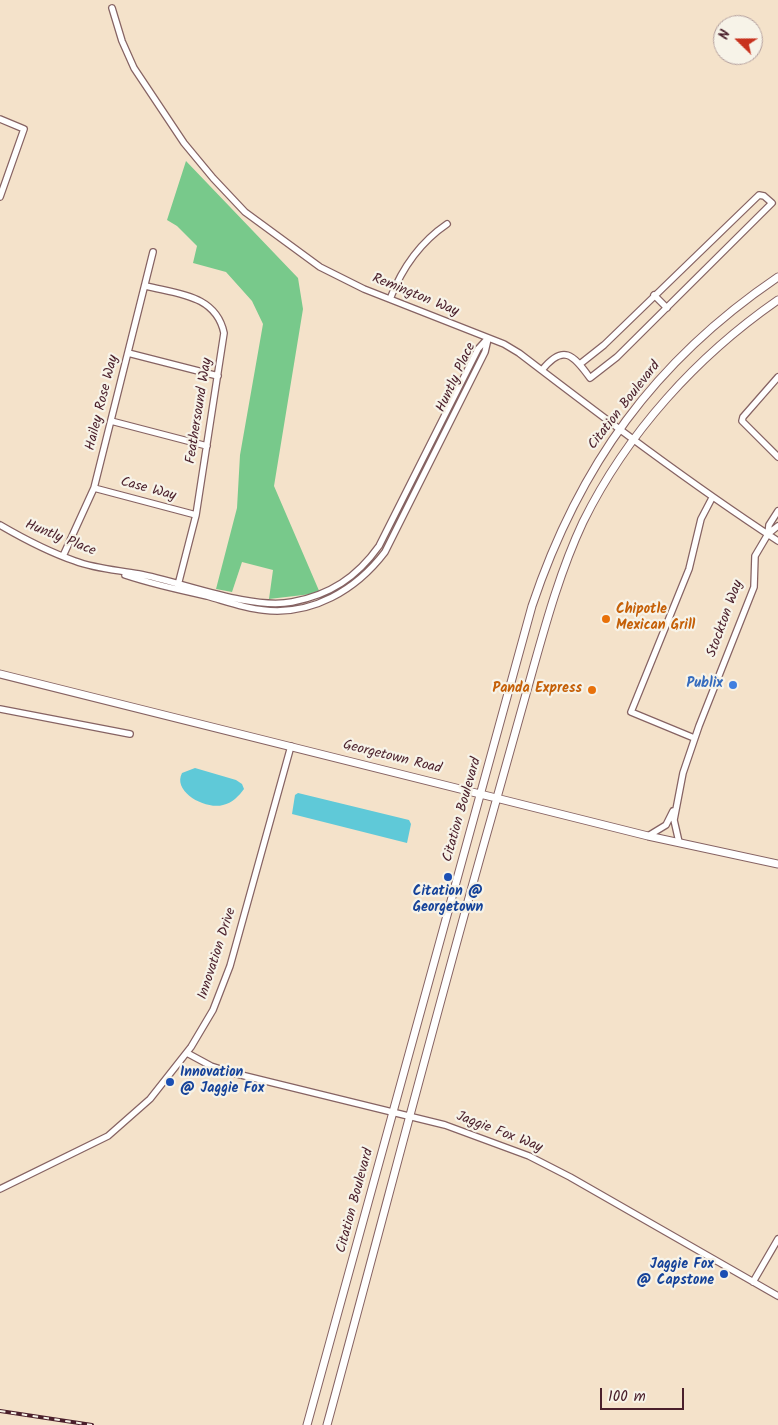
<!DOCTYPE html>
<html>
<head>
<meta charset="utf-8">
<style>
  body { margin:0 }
  #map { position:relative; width:778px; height:1425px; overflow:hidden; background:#f4e2ca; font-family:Kalam,sans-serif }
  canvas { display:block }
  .north { position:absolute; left:713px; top:15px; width:50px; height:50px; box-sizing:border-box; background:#f7f3e8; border:1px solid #b29e9c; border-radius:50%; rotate:292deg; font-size:14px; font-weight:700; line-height:20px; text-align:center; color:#4a1f2b }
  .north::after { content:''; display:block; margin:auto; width:18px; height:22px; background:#c8321e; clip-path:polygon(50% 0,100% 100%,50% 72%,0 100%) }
  .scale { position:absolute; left:600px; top:1388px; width:84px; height:22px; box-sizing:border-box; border:2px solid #4a1f2b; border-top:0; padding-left:6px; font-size:15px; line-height:18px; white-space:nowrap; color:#4a1f2b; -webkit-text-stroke:4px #f7f3e8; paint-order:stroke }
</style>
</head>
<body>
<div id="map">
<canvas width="778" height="1425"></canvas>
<div class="north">N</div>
<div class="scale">100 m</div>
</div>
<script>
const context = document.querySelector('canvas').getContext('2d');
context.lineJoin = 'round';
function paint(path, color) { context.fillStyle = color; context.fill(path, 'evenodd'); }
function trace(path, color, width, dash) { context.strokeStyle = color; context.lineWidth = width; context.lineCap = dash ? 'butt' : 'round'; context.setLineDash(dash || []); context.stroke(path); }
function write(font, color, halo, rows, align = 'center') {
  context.font = font + ' Kalam,sans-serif'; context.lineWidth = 4.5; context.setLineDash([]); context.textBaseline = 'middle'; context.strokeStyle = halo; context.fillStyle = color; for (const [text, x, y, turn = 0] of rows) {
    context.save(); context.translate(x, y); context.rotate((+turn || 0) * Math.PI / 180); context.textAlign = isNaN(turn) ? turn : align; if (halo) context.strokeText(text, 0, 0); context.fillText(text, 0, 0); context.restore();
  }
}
paint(new Path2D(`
  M186,161L298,278L303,309L274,486L320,593L269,599L273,570L242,562L232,592L216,589L237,508L240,455L263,324L252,301L226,272L193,263L197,246L177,226L167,220Z`), '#78c98b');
paint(new Path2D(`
  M195,768L236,780L242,784L244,789C239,796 232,803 223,805C206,810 172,792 182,773Z
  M298,793L409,820L411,824L407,843L292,814L295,795Z`), '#5fc9d8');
const minor = new Path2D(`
  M112,8L122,41L134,68L184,143L213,178L245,212L320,267L364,289L504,344L519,353C604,418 688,482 778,541
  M0,119L24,129L0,197
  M146,286C178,294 216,295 224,333L196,515L178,585
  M654,295L667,308
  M390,299C402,268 419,243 447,224
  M128,353L218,376
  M542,370C563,344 573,354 590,378L617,357L772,203L764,196L759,195L604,345L580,364
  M778,377L743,417L742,421L778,457
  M111,421L207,446
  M94,488L196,515
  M0,525C24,539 49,552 75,561C96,569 118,570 139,574C182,582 250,610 292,602C330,595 357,577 379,546L478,349L488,338
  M768,534L778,526
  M63,556L94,488L153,252
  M125,575C152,584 179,590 207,596C225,601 244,608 263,610C312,616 356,590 385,552L485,352L488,339
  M0,709L130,734
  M694,738L631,712L689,569L701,519L712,498
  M648,836L666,825L673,811
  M679,842L674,820L683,773L699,726L754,587L755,556L768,534L769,525L778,511
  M187,1053L211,1066L233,1073L445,1125L529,1156L570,1177L778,1296
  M0,1189L108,1136L150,1099L191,1047L213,1010L230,966L291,746
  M753,1282L778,1239`);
const major = new Path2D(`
  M0,674L648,836L778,864
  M307,1425L532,606C579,466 654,361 778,277
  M327,1425C382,1223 434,1020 491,819C505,769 519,719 533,669C547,619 561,569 583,522C627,433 697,356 778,300`);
trace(minor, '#866363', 8);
trace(major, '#866363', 9);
trace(minor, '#fff', 5.5);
trace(major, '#fff', 7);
const rail = new Path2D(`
  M0,1411L92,1425`);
trace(rail, '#4a1f2b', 4);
trace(rail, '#f7f3e8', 2, [5.5]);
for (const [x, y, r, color] of [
  [606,619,5,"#e8710a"],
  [733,685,5,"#3f7fe0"],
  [592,690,5,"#e8710a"],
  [448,877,5,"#1a4fb4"],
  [170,1082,5,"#1a4fb4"],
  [724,1274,5,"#1a4fb4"]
]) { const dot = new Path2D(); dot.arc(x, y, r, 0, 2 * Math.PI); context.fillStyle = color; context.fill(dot); trace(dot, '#f7f3e8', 2); }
write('14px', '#4a1f2b', '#f7f3e8', [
  ["Remington Way",415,296,22],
  ["Huntly Place",457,378,-65],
  ["Hailey Rose Way",103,403,-76],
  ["Citation Boulevard",625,406,-52],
  ["Feathersound Way",200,411,-81],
  ["Case Way",148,490,15],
  ["Huntly Place",60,539,22],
  ["Stockton Way",726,619,-70],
  ["Georgetown Road",392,758,14],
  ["Citation Boulevard",463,810,-74],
  ["Innovation Drive",218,954,-72],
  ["Jaggie Fox Way",499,1133,21],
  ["Citation Boulevard",356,1201,-75]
]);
write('bold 14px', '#c56008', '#f7f3e8', [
  ["Chipotle",616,611],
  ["Mexican Grill",616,627],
  ["Panda Express",582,690,"right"]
], 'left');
write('bold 14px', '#366cbe', '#f7f3e8', [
  ["Publix",723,685]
], 'right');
write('bold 14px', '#164399', '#f7f3e8', [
  ["Citation @",448,893],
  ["Georgetown",448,909],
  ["Innovation",180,1074,"left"],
  ["@ Jaggie Fox",180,1090,"left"],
  ["Jaggie Fox",714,1266,"right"],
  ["@ Capstone",714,1282,"right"]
]);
</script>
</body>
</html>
